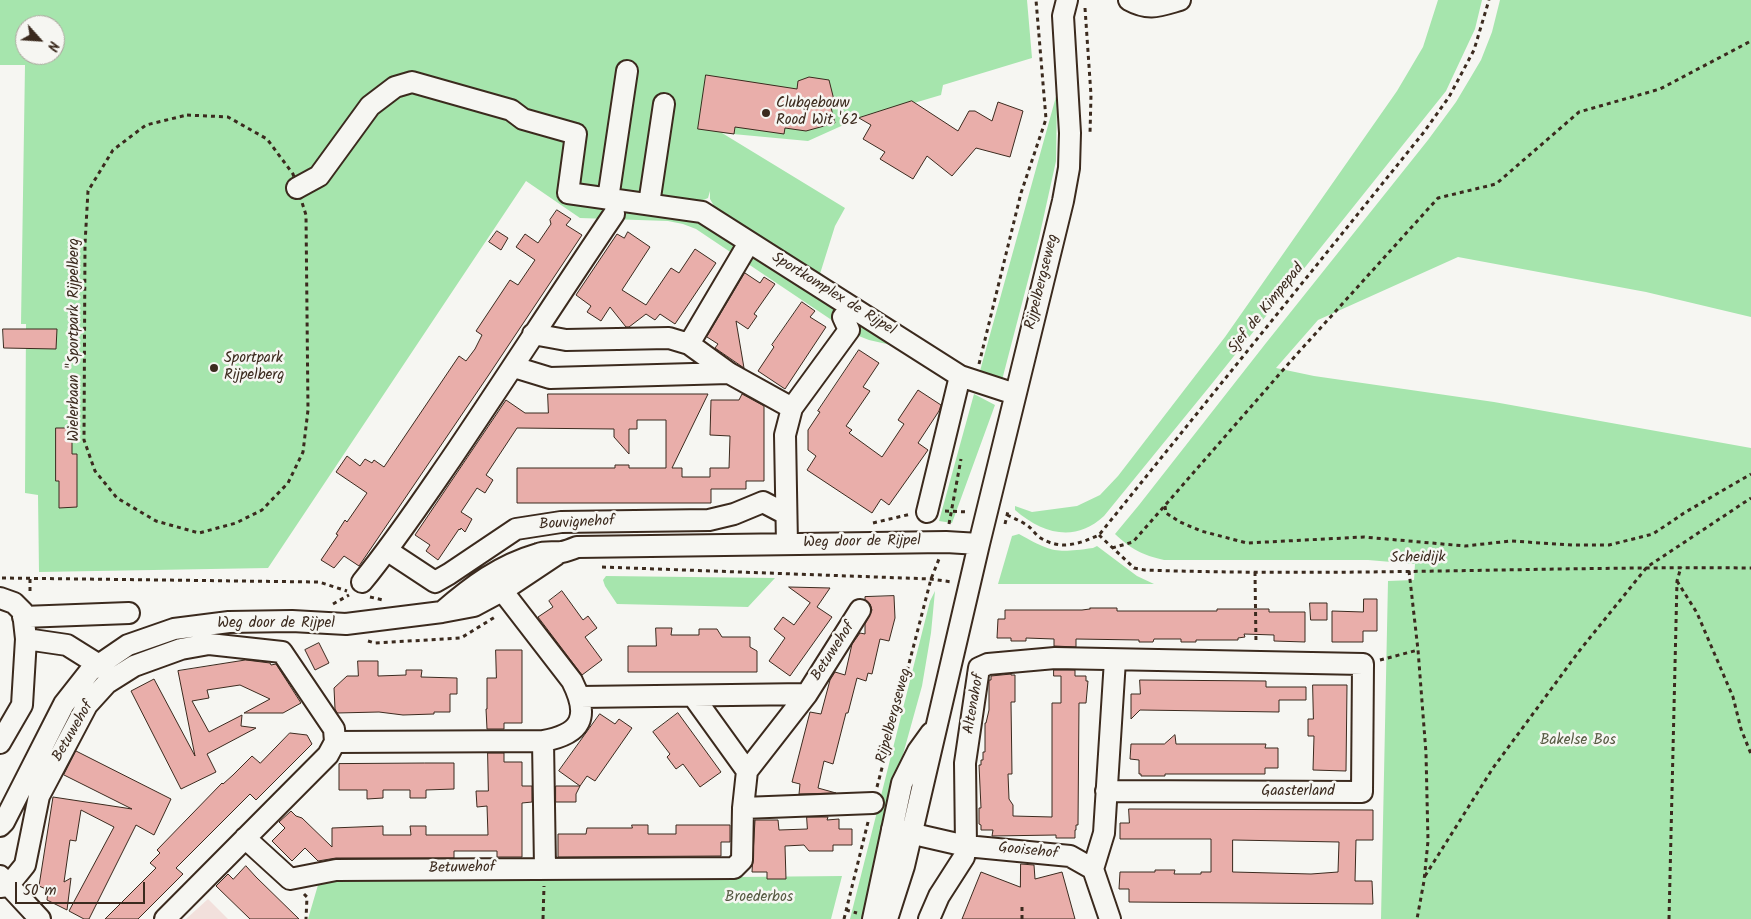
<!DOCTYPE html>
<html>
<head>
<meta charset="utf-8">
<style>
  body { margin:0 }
  #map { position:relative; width:1751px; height:919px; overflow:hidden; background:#f6f6f2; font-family:Kalam,sans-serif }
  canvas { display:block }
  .north { position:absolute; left:15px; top:15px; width:50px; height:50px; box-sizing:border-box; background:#f6f6f2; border:1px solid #aba49d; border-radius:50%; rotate:116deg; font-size:14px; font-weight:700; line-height:20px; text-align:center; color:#3b2a1e }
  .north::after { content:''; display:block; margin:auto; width:18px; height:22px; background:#3b2a1e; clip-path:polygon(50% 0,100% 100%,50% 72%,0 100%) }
  .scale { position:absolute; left:15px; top:882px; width:130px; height:22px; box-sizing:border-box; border:2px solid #3b2a1e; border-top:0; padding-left:6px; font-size:15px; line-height:18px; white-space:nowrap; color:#3b2a1e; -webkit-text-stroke:4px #f6f6f2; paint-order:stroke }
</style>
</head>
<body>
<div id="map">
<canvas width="1751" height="919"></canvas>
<div class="north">N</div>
<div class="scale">50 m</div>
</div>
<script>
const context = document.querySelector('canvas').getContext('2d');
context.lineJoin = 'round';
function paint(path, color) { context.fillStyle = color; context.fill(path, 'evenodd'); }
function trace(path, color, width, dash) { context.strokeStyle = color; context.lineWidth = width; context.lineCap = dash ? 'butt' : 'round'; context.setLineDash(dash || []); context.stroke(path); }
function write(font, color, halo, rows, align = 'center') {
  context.font = font + ' Kalam,sans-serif'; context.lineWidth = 5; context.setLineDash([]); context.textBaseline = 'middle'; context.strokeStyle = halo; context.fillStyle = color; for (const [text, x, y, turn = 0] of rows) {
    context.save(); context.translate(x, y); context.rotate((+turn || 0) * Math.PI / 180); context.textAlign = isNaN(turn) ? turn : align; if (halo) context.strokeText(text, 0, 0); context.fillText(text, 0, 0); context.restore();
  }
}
paint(new Path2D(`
  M208,899L228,919H186Z`), '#f2e0dc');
paint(new Path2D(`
  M0,0H1027L1032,58L943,85L941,95L914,103L912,102L859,118L808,141L722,133L845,208L835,226L819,277L714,206L710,199V191L708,198L699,202L739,243L891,345L869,340L851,333L696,229L683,224L668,221L580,218L526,181L268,568L39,572L38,495L25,493L26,324H21L25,65H0ZM25,25H55V55H25Z
  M1438,0H1482L1475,29L1446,91L1210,386L1104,516C1075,543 1043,534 1015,510V506L1032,512L1077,506L1100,495L1118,476L1225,337L1397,91L1423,47Z
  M1500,0H1751V317L1646,292L1458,257L1318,320L1276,368L1314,376L1494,402L1751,448V919H1381L1388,581L1414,580L1415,564L1368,560H1164C1142,555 1131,549 1115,534L1139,505L1266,343L1428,140L1456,102L1481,60L1492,32Z
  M1057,93L1056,161L1039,238L1001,384L978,378Z
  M974,394L995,405L952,523L939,521Z
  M1019,534C1053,553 1056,553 1093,548L1097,546L1137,576L1154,584H998L1012,536Z
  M606,576L775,578L748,607L617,604L605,586L603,580Z
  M935,591L931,633L922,686L874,859L863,919H850L930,601Z
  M842,876L831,919H308L318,885L324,881Z`), '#a6e5ad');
const building = new Path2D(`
  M706,75L797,89L798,81L809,77L829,80L835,104L829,100L835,123L806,131L785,128L784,134L735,127L734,134L698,129Z
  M912,101L958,131L969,111H975L992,121L998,102L1023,111L1010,157L976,148L952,176L927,156L913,179L880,159L885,152L863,139L871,125L859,118Z
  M557,210L571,219L566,225L582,235L488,376L359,566L344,556L334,568L321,560L338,535L336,534L345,520L347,522L367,493L336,472L347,456L360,466L365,459L372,463L374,460L384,467L459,356L466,361L475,349L482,335L476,331L510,280L518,285L535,260L516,247L525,234L538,243L551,224L550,220Z
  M497,231L508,238L501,250L489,242Z
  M628,232L650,247L622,290L646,305L671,268L679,273L695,249L716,263L675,324L660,314L655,320L646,314L629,327H626L610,307L601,321L587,312L591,306L576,295L617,234L624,238Z
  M745,273L760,283L764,277L775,284L754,314L757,316L748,329L736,321L744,368L715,348L718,344L707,337Z
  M802,302L815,311L810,317L826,327L785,389L758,371L774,347L772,345Z
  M3,329H57L56,349L4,348Z
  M859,350L879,363L863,387L870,391L846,426L852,430L849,433L882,457L904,424L898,420L918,390L941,405L939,411L918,443L928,450L889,505L881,499L872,513L807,470L816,456L808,450V430L820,412L818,411Z
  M548,394H708L672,468H682V477H710V468H729L730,436L710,435L711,400H739L742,394L764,406V481H746V489H711V503H517V468H615V465H629V468H666V420H637V429H629V454L614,437V429L517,428L486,475L493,480L485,493L477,488L461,512L472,519L465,532L461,528L460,530L459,529L438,560L426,551L430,545L415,535L506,400L525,413H548Z
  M56,428H72V454H77V507L59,508V481H56Z
  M789,587L830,588L817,607L832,617L790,676L769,661L785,638L774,629L783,617L794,625L810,603Z
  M562,591L583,620L588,616L597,628L585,637L602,660L582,675L538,617L553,607L549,601Z
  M894,596L895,618L889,641L880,639L872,674L868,673L866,681L857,678L848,713H846L833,764L824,761L818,788L836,793L799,794L800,784L792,782L810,712L821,714L830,680L835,672L845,675L852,644L860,633L865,634V624L872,610L870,604L865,600V597Z
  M1364,599H1377V631H1363V642H1332V611L1363,612Z
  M1310,603H1327V620H1311Z
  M1090,608H1117V611H1217V609H1269V612H1305V642L1274,641V635L1244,634L1245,637L1238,638V640H1196V642H1181V639H1154L1153,642H1139V640L1076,639V647L1054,646V639L1026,638V641H1011V638H997L998,619H1005V610H1082L1090,609Z
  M656,628H672L671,635H699V629H717L722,637H750V647L757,651V672H628V646H656Z
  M319,643L329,663L315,670L305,650Z
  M496,650H522V723H504V729H487L486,709H487V678H496Z
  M246,660L270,663L271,665L276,664L301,703L283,713H244L270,699L240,685L207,690L209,698L192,701L209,732L242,715L241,726L256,728L207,754L216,772L181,789L131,691L154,679L195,756L178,671Z
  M358,661H378V676L406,675V670H422L421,677L457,678V694H450V712H434V714L403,715L379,712L337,713L335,709L334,688L347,676H358Z
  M1054,670H1075V676H1086V681H1088L1086,703H1079L1078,825H1076V830H1075V838H1056V835L992,836L993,830H981V825L979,824V808H981L979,765H981V760H983V752H985V723H986L989,710V680H991V676L1011,674V675H1015V702H1011L1012,774H1008L1009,799L1013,805V816L1052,817V703H1061V676H1054Z
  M1140,680L1266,681V687H1306V700H1279V712L1140,710L1131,719V694H1140Z
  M1313,685H1347L1346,771L1313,770L1314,736H1308V719H1313Z
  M678,713L721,772L700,787L683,764L676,769L667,757L670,754L653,732Z
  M600,714L615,724L619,719L632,728L595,781L587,776L580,786L559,771Z
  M290,733L307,735L312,744L256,800L250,794L176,868L183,874L138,919H105L156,868L150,863L160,853L157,850L222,783L223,784L233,775L252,756L260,763Z
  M1175,735L1176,744H1266L1265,748H1278V768H1265V774H1165V776H1141V774H1139V760L1130,759L1131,744H1164Z
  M76,751L171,799L154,835L136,825L89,919H84L69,911L114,827L81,810L76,841L70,840L64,882L71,878L67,910L47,900L48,890L39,886L53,797L132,809L64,775Z
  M488,753H504V762H522V786H532V802L522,803V857H497V851H454V858H336L318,861L305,848L292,861L272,841L285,828L279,822L291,811L296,816L302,818L332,847V828L383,826V835H411L410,826H426V835H488L487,806L477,807L476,791H488Z
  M425,763H454V789L426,790V798H410V790H383V798L367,799V790H339V764Z
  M556,786H580L576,794V802H556Z
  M1129,809L1373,810V840H1356L1355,881H1372L1373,904L1129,902V889H1119L1120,872H1155V870H1175L1174,874H1201V872H1211V839H1120V823H1129ZM1233,840L1339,842L1338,872L1311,874L1233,872Z
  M807,817H828L827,820L839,819V829H852V845H833V851H809L804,845L785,846L786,879H767V872H752L755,820H778L779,830L807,829Z
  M632,825H648V834H676V825H730V842H721V856L558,857V834H586L587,828H632Z
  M1021,864L1034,865L1035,879L1062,872L1075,919H962L981,872L1020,887Z
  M246,866L256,877L299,919H250L216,886L228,874L233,879Z`);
paint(building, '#e9aeaa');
trace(building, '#3b2a1e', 1);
const minor = new Path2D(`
  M1129,0C1149,11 1159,6 1180,0
  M297,188L319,176L370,106L395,87L412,82L511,110L523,119L576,134L568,193L702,212L960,376L1015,394
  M608,199L627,71
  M649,204L664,104
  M533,334L566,340L669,338L689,344L729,373L792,408
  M689,344L744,251
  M514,367L550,378L729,373
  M927,512L960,376
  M787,544L785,435L792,408L849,330L843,317
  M979,544L1063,201L1069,168L1070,133L1063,16L1067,0
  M388,551L435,582L449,574L516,529L561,522L709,520L734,514L763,502L786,514
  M362,582C394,543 422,501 451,459C506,378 559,295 614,214
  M0,598L14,603L23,612L26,639L22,705L0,743
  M442,612C472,586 500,565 538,554C546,551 554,553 562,552C567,551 572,549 577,547L946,542L979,544L904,866L887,919
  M23,617L129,613
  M26,639L67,645L99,665
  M693,696L747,771
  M580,697L807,694
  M543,741L545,868
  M335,742L543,741C582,734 590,717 572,681L494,580
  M743,808L873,803
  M0,826L4,822L64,704L90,671L128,645L174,629L229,622L292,621L346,624L442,612L474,606L502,591L556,555
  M892,829L966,846L1070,856L1093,869L1110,919
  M245,838L290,879L336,870L734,868L742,860L743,808L747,771L807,694L860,610
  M1093,869L1104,833L1115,660
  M0,876L40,919
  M0,887L8,886L25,865L39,796L87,705L107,683L134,666L181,649L209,644L282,652L334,729L335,742L328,755L165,919
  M873,919L902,783L918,751L931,733
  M929,919L939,896L964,857L966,846L965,763L979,668L988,664L1055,658L1363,664L1362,792L1106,791`);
trace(minor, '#3b2a1e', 24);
trace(new Path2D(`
  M1085,8L1091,95L1090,134
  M187,115L228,117L267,139L293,174L306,215L308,410L303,452L288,483L262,510L236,523L199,533L156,521L117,498L95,471L84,440L85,244L88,191L113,150L146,125Z
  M979,364L1021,193L1046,119L1036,0
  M1165,506L1166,513L1180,522L1201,531L1247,543L1364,537L1465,546L1511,541L1572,545H1609L1653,534L1684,513L1751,474
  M945,511L968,512
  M1007,515C1013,518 1019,520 1025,524C1031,527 1034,533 1039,537C1060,551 1079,544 1099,535L1424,132L1449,97L1474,50L1489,0
  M873,523L911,514
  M949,524L961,459
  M1005,524L1008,511
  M1099,535L1134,568L1145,570C1347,577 1549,566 1751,568
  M1112,548L1133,542L1297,354L1438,198L1496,184L1579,112L1660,89L1751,41
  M602,567L931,579L952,582
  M1409,571L1418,650L1426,753L1428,841L1424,881L1417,919
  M1255,572L1256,644
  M2,578L319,582L347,591
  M30,579V593
  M1677,581L1697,613L1733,697L1741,729L1751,754
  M370,597L383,600
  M333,604L349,595
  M368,641L375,643L461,638L495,617
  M1380,660L1418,650
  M877,787L931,579L939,559
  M1425,876L1493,768L1580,650L1647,567L1751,498
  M304,894L307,897L306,919
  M1022,907V919
  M846,910L857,913
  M543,919L544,886
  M844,919L868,822
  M1669,919L1677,581L1681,567`), '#3b2a1e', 3, [4, 4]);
trace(minor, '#f6f6f2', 20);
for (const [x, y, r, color] of [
  [766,113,5,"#3b2a1e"],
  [214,368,5,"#3b2a1e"]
]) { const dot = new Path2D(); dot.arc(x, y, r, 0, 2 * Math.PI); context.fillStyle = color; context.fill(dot); trace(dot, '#f6f6f2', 2); }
write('15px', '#3b2a1e', '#f6f6f2', [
  ["Clubgebouw",776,104],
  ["Rood Wit '62",776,121],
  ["Sportpark",224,359],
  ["Rijpelberg",224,376]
], 'left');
write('15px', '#3b2a1e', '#f6f6f2', [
  ["Rijpelbergseweg",1043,282,-76],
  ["Sportkomplex de Rijpel",833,295,32],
  ["Sjef de Kimpepad",1267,309,-51],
  ["Wielerbaan \"Sportpark Rijpelberg",75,340,-90],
  ["Bouvignehof",577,524,-3],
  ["Weg door de Rijpel",862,543,-1],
  ["Scheidijk",1418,559,-1],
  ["Weg door de Rijpel",276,624],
  ["Betuwehof",834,652,-57],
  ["Altenahof",975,704,-80],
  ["Rijpelbergseweg",895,716,-75],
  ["Betuwehof",74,732,-60],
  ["Gaasterland",1298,792],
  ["Gooisehof",1028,852,6],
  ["Betuwehof",462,869,-1]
]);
write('15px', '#565942', '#f6f6f2', [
  ["Bakelse Bos",1578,741],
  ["Broederbos",759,898]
]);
</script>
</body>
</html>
